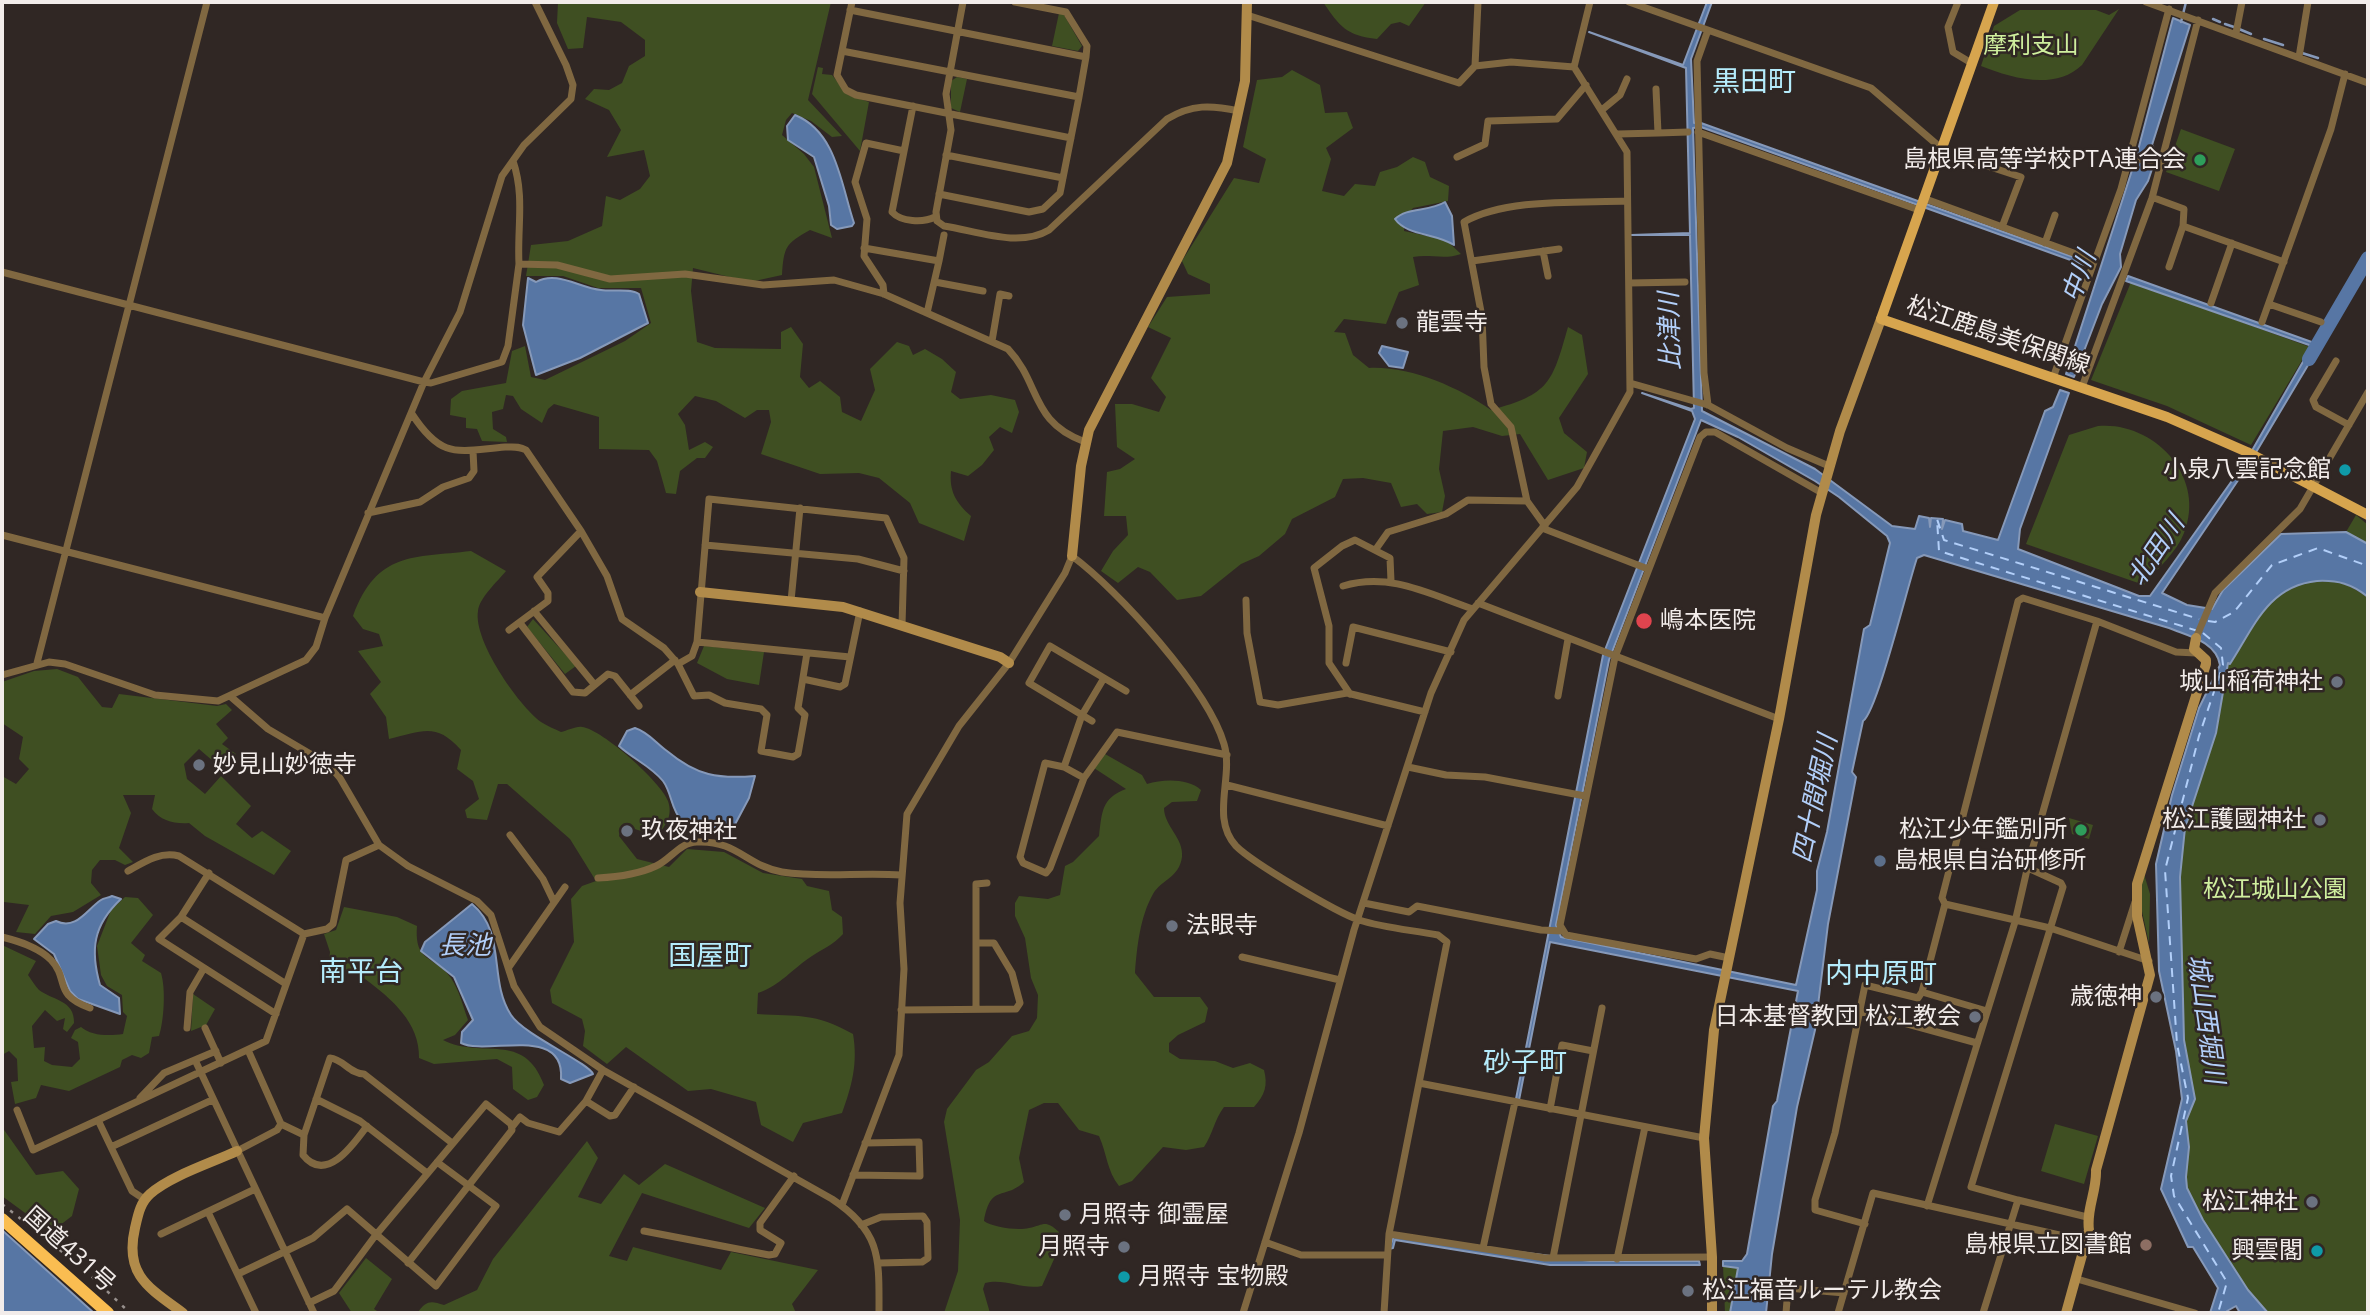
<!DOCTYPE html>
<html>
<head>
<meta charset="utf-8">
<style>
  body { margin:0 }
  #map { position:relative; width:2370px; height:1315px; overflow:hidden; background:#302724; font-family:"Open Sans",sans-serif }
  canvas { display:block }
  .frame { position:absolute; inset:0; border:4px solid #f2ecea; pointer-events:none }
</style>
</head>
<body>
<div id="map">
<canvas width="2370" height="1315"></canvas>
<div class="frame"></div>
</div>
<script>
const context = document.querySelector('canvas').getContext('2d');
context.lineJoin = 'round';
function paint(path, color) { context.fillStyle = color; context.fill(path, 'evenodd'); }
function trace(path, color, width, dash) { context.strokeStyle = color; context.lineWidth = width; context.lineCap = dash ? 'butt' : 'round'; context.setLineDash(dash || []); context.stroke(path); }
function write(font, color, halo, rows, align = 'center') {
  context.font = font + ' "Open Sans","Noto Sans JP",sans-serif'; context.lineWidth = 5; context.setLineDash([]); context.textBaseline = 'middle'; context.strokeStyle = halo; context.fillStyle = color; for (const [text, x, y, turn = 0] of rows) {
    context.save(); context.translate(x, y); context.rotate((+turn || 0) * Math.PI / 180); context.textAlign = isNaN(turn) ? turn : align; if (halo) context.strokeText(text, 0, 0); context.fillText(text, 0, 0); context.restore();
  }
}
paint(new Path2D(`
  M558,2H831L808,100L842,136L832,137L811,121L792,113L786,120L782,135L804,154L814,167L832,238L810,230C785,244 784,247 782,275L750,282L693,268L691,291L697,342L715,348L781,349V332L791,327L803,344L800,377L809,388L820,381L840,397L842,412L861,421L875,390L870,369L897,342L909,346L913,355L925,349L942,359L956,372L951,392L960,399L991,395L1015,400L1019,412L1012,433L1000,427L989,437L994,450L982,465L968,476L951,471C949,491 956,503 971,516L964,541L919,523L910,503L879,478L859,473L820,474L761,454L771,422L769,410H757L745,418L716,401L695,396L678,414L685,425L689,450L705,442L713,447L705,458H697L680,471L676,494L666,493L657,461L649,450L599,449V417L554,404L548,409L542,423L521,409L513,396L506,395L503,409L492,412L493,429L506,437L507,442L482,441L477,429L466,428V418L450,415L451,399L462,391L506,383L512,351L525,346L531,377L545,380L625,341L651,323L641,288H598L563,276H526L531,245L568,241L602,226L606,196L620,200L640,189L650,176L644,150L607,157L621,130L609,110L585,99L594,89L609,90L622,83L629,66L645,56V40L621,22L587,17L583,48L568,49L557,23Z
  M1323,2H1426L1409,26L1400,22L1391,24L1377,39C1347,36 1339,26 1323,2Z
  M2119,9L2082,65C2055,91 2011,78 1981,66L1994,26L2020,10H2096L2109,15Z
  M1059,13L1064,15L1082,46L1078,51L1052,46Z
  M818,67L823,68L822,74L832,75L848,95L869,102L860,151L812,94Z
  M1292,70L1320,85L1325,113L1347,112L1353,128L1326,148L1331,159L1322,191L1344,196L1355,184L1375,186L1380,172L1397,167L1413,157L1425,162L1430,177L1449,186L1448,201L1413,208L1404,220V231L1446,240L1461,254C1445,260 1430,254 1413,257L1419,285L1399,292L1386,324L1344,319L1334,332L1345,333L1353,355L1369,368C1410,366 1458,387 1491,410C1550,394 1552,383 1568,327L1582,335L1588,374L1559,418L1564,433L1587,452L1584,468L1548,480L1520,434L1502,436L1473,427L1443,431L1439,469L1445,496L1442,512L1427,514L1417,504L1401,507L1391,483L1363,478L1343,479L1335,497L1292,519L1285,534L1259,556L1241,564L1201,596L1177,600L1150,572L1138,567L1118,583L1101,571L1113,551L1128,535L1126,516H1104L1107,472L1120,469L1135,459L1117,447L1115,404H1132L1159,412L1166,397L1151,378L1171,338L1148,327L1167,297L1210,294V284L1188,274L1182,261L1234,178L1259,183L1266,159L1243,147L1257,80L1282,77Z
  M957,77L967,79L960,112L951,108V81Z
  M2181,129L2235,149L2219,191L2166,172Z
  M2131,282L2310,347L2251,445L2167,406L2091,380Z
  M2098,426C2154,421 2207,477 2184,533C2177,552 2157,569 2144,585L2026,544L2069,435Z
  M2356,515L2368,525V544L2346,532Z
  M471,551L506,571C498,581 479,598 478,611C473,640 518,705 541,722C547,726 555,729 561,732C567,731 576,726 582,727C602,729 662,783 668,801C673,816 666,825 657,836L622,825L619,836L637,859L669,867L687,849L724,852L763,873L802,879L807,886L829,891L832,910L842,917L843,934C833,945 824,948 812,956C792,969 781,985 758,993L757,1014C799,1017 814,1012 853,1034C858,1063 852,1086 842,1113L803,1123L793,1142L761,1125L756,1102L711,1089L688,1091L626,1047L607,1064L583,1046L585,1031L582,1019L552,1003L550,990L574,942L571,899L582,886L596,881L570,839L507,784H498L487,820L467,818L465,810L479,799L473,781L457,769L461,750C436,722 423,731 389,739L386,717L370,694L381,682L358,651L383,646L379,634L363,629L353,616C377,551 413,558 471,551Z
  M2315,581L2342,582L2368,597V1313H2268L2248,1290L2199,1214L2187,1188L2186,1177L2189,1147L2186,1121L2195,1099L2184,1040L2180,877L2185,828L2219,718L2228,663L2231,664C2255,625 2264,590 2315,581Z
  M533,619L576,666L565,674L527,627Z
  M704,646L764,652L759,685L727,679L697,663Z
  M57,669L78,677L102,707L112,708L119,694L217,706L226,704L232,710L216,724L228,738L222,744L236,754L221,768L199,749L184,764L187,779L205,794L221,776L251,806L236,824L252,838L262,831L291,851L274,875L205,836L189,823C174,824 161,821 152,809L155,795H123L131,813L119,848L133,862L125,865L115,860H100L92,870L91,883L101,895L73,912L51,916L35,934L16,932L29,905L4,902L2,895V776L16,784L29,769L19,759L23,737L2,723V682L34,671Z
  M1105,754L1142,775L1147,784C1163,779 1188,778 1201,790L1197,801L1172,802L1164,808C1164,826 1184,838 1182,857C1179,878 1162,879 1153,894C1140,917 1137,947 1135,973L1154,997H1200L1208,1008L1205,1022L1178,1035L1169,1043V1052L1180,1059L1215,1061L1233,1068L1250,1063L1264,1070C1268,1085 1265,1095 1254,1107H1224C1214,1120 1213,1134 1204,1147L1186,1150L1163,1147L1132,1181L1119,1186C1107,1171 1107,1154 1099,1136L1079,1130L1058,1103H1044L1029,1110L1019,1158L1024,1182C1003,1201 991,1183 984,1221C992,1227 1018,1231 1029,1228C1044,1225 1045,1219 1059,1232L1055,1257L1042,1286C1022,1290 1005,1278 985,1283L983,1289L990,1313H944L958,1271L960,1220L944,1122L947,1109L976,1070L989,1062L1012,1036L1029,1031L1037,1018L1038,995L1031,978L1025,938L1015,916V903L1019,896L1048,899L1060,895L1065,866L1073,862L1099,836C1102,813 1101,798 1126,789L1094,768Z
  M2069,818L2093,825L2089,839L2072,834Z
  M2144,874L2150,894L2149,943L2139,898Z
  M125,897L138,898L153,915L131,943L145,955L142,961L161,973C166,989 164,1021 159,1036L152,1037L149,1053L141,1058L132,1055L122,1060L120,1067L69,1091L41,1085L36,1098L15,1104L11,1082L18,1081L17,1059L9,1051L2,1055V945L36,961L28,975C31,979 35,986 39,990C52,1000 75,1000 74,1023L67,1032L63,1029L65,1018L57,1021L45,1010L32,1026L34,1048L45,1047L44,1061L52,1065L72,1067L80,1059L78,1042L71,1038L75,1030L81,1027C91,1036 109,1036 123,1034L127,1016L123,1012L122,995L107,986L101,975L97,946L111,910Z
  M344,907L397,917L417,926C414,964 435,955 451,978C459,990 463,1006 468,1020L455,1035L443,1040C482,1060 524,1030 544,1085L537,1097L528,1100L513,1089L512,1067L497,1059L434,1064L419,1058C420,1023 392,999 365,979C357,972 338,972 328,970L330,952L324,934L336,930Z
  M193,994L215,1009L206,1025L191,1031Z
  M2055,1124L2098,1136L2084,1184L2041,1171Z
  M2,1127L36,1175L63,1171L79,1189L72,1216L51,1232L2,1196Z
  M587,1141L598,1158L578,1197L601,1204L624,1174L639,1185L665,1164L765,1208L749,1228L642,1193L609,1256L627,1261L633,1247L721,1270L731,1252L818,1270L792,1304L796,1313H417C426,1301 430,1300 444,1305L477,1290L493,1259Z
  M366,1258L392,1279L374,1309L380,1313H352L339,1293Z
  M1723,1266L1738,1267L1730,1313H1725Z`), '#3f4f22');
const water = new Path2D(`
  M1707,2H1712L1691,59L1694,123H1701L2090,263V267L1701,127L1693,128L1702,411L1815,469L1892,526L1915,529L1919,516L1929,518L1930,527L1931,518L1943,519L1942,529L1945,520L1962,524L1963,531L1998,540L2045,411L2053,407L2060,390L2069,393L2020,529L2018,549L2139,596H2150L2246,461L2312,346L2126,281L2128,276L2320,345L2249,464L2162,593L2187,605L2212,609L2223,590L2281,534L2346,532L2368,544V597C2352,584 2338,580 2317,581C2268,586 2254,627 2230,664L2228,663L2216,733L2185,828L2180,877L2184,1040L2195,1099L2186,1121L2189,1147L2186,1177L2187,1188L2203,1220L2248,1290L2268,1313H2240L2236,1306L2227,1311L2228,1313H2210L2218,1288L2193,1247H2188L2161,1189L2182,1099L2176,1051L2159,971L2156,864L2172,795L2199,708L2220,665C2216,641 2188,636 2169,628L1924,555L1917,558C1908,584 1877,712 1863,721L1852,772L1856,777L1828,924L1815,1030L1797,1107L1772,1254L1766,1313H1730L1738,1268L1723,1266V1261H1742L1747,1254L1773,1106L1777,1101L1798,991L1550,942L1519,1100L1516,1099L1603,655L1695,419L1692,411L1642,393L1691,409L1694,408L1690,235H1631L1690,233L1686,68L1589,32L1683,65ZM1701,420L1738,437L1815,481L1839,497L1887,536L1890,543L1870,625L1864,629L1827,832L1817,871V890L1796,985L1561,937L1556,925L1609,660Z
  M2173,18L2190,25L2152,145L2156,152L2155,159L2137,154Z
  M795,115C837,132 841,185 854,223L852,226L837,229L831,225L829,206L814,157L788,140L787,126Z
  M2135,161L2153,166L2148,181L2136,200L2120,254L2121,267L2102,304L2074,377L2066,374Z
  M1445,202L1452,216L1454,245C1436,233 1407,236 1395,219C1407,207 1429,212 1445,202Z
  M528,278L536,282C557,270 579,288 601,290C613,292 630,288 639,294L648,323L580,358L536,375L523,325Z
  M1382,346L1408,352L1403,368L1389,366L1379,353Z
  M635,728C648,732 656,743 667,751C697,776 718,779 755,776L749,798L732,830L682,821C671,810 672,793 663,781C651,766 633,759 619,746L627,731Z
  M112,896L121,899C93,925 90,950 100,985L119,998L120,1014L78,999L70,991L54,954L34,939L48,924L56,921C76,931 87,909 101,900C104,898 108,898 112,896Z
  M472,904C507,933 488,980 511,1015C524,1035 589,1063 593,1074L570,1083L561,1079C565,1024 487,1056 461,1043L462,1032L473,1020L454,977L421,951L425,942Z
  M2,1230L94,1313H2Z
  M1394,1236L1590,1261H1699L1700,1265H1550L1395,1240L1393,1248L1389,1249Z`);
paint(water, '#5776a4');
trace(water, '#8699b9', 2);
trace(new Path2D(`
  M2213,19L2220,22
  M2181,22L2186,2
  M2225,24L2234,27
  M2239,29L2251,34
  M2264,39L2283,45
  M2302,53L2318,58`), '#8699b9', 2.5);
trace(new Path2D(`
  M2309,359L2368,258`), '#5776a4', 14);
trace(new Path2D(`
  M2208,621L2215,622L2234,612L2272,565L2318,548L2368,566
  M2198,631L1939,551L1937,519L1944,540L2199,619
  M2203,633L2221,648L2223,665L2199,736L2165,870L2177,1044L2188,1098L2171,1176L2174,1196L2227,1282L2218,1313`), '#b2cff9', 2, [9, 7]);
trace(new Path2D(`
  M852,2L837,75L846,90L856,95L1071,138
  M963,2L946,94L951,130L936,212L937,221L944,226C977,231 1019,248 1049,230L1167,119C1192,104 1211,105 1239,111
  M1629,2L1871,88L1941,148
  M1958,2L1948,27L1953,52L1973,64
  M2146,2L2368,83
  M850,10L1086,57L1087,46L1066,12L1015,2
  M1247,15L1459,83L1475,66L1511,62L1574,67
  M1708,30L1697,61L1704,373L1708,405
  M2236,33L2242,2
  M842,51L1079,97L1086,57
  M2299,57L2308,2
  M1475,66L1478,2
  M913,106L892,212C901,222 923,223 935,217
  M1603,109L1620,95L1627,79
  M1698,132L1919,210
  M1658,133L1688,132
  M1618,134L1658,133L1656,89
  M946,155L1063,178
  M2129,156L2160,165
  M1457,157L1485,144L1488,121L1557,119L1586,85
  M513,161C525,196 517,228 519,264L557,265L610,279L685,274L763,285L834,280L884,294L1008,349C1041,384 1030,422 1085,442
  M1972,161L2021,177L2002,227
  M939,194L1029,212L1043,209L1060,193L1079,97
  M1923,198L2090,259L2096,258L2121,189L2169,9
  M2157,199L2184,209L2183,226L2284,262
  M2045,243L2055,215
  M864,248L939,261L927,313
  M1543,251L1548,276
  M939,261L944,235
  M1472,261L1559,249
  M2169,267L2183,226
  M2,272L424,382L431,383L502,362L508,346L519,264
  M935,282L983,291
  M1629,283L1685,282
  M884,294L883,285L864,256L867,219L855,182L866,143L904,151
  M2211,303L2232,243
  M2269,304L2321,322
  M2262,322L2331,129L2345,74
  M992,341L1000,294L1009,296
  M2336,361L2313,400L2316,407L2349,425
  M2053,378L2095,259
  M1630,383L1708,405L1787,448L1829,466
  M2082,387L2152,198L2198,20
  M412,414C442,460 457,451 505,447C514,447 519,446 526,450L581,531L607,576L622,619L664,648L678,664L694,696L709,695L725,703L761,709L767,715L761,751L793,757L798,754L805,715L798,708L807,653
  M1527,501L1511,427L1491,404L1484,367L1482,317L1464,222C1506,198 1578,203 1627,201
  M368,513L420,502L443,487L469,478L474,471L473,451
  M1542,528L1648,569
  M2,535L325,618
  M705,545L858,559L904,571
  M1376,549L1388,532L1446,514L1468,500L1527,501L1545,526
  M1343,586C1390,572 1429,594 1473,609
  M1246,600L1247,633L1260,702L1278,705L1347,693L1425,712
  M791,601L800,508
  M1478,603L1779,719
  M534,611L594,684
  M520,623L573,692L585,693L608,674L615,676L639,706
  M509,630L548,601V593L537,577L581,531
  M2196,638L2215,593L2300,509L2368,392
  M697,642L850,657
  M37,663L207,2
  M1346,663L1353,627L1451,652
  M678,664L692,656L697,642L709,499L886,518L904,558L902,625
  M2,675L49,662L65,664L155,695L218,701L306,660L316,647L325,618L424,382L460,312L502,176L524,145L571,99L573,85L566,65L535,2
  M803,679L840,687L845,684L860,611
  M1350,694L1329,663V626L1314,568L1342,546L1355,540L1390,558L1391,581
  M630,695L675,660
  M230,696L268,729L329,765L340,778L379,845L408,866L477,901L491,915L514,986L540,1027L603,1070L832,1199C882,1232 879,1259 879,1313
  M1558,696L1568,639
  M1092,721L1029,683L1050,646L1126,691
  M1064,767L1082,715L1104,678
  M1408,767L1446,775L1485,777L1585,796
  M1084,778L1064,767L1045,763L1020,857L1023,863L1046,873L1050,868L1084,778L1117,732L1227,755
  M1227,785L1388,826
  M510,835L543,879L554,902
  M128,871C144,862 160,851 179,856L304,934L327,929L333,924L346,860L379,845
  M209,873L181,917L286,984
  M598,878C617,877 639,874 656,866C670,860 680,842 697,842C737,840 747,866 782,872C821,878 862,872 901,875
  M1364,903L1409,912L1417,906L1541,930L1562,931
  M1945,904L2050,928L2149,961
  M181,917L159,939L276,1014
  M2,937C18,941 39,947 51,960C70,980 52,994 90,1008
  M2119,952L2135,902
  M1242,957L1340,980
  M1729,958L1710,954L1696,959L1566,935L1560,925L1615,657L1700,437L1706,432H1715L1822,493
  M509,967L565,887
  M1922,992L1987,1011
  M976,1009V884L987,883
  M901,1010L1016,1009L1020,1003L1012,973L994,943H976
  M1860,1011L1977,1043
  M187,1028L190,992L204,968
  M205,1028L221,1063
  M248,1050L281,1124
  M195,1060L314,1313
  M603,1070L586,1101L610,1116L615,1115L634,1087
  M1419,1083L1704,1138
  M140,1098L164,1073L216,1051
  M316,1099L360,1121L427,1173
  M1550,1109L1562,1045L1593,1051
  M17,1110L33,1150L98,1120L132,1191L144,1199
  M98,1120L266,1041L304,934
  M281,1124L304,1135L303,1155C326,1184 353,1145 367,1126
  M512,1127L520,1117L528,1123L559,1132L586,1101
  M304,1135L330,1058C343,1059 350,1074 364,1074L452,1143
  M111,1147L212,1100
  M237,1151L277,1130L281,1124
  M853,1175L920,1176L919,1142L865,1143
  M2018,1200L2087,1217
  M842,1205L899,1055L904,969L900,903L907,814L959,726L1009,663L1065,573L1072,556C1118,590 1208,689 1224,744C1234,777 1210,818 1236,846C1253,863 1336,912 1359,920C1384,928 1412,930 1438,935L1447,942L1389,1234L1384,1313
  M1927,1206L2015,922L2029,861L2097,621
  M208,1212L256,1313
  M1865,1224L1815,1210V1200L1835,1133L1865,985L1918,998L1922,992L1945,904L1942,898L2018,601L2023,598L2097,621L2176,652L2196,653
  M861,1225L881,1217L923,1216L927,1222L928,1258L922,1262L879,1263
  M644,1231L769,1255L775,1254L781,1243L760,1230V1223L794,1176
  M161,1234L253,1190
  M1389,1234L1545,1258L1712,1257
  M1265,1242L1301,1255H1385
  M1483,1248L1515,1102
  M1553,1258L1602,1008
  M1617,1259L1645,1127
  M238,1274L313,1238L347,1209L436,1286L496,1206L437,1162
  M2077,1279L2195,1313
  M309,1303L334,1291L375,1236L486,1104L511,1124L512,1130L408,1263
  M1243,1313L1299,1133L1354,930L1431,693L1464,620L1577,487L1630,392L1627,152L1574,67L1590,2
  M1786,1313L1788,1288L1844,1293
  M1838,1313L1873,1193L2086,1241
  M1983,1313L2018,1200L1971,1187L2063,887L2061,883L2028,868`), '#806841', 7);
trace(new Path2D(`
  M1072,556L1081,466L1089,430L1227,163L1245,81L1247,2
  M700,592L843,607L1000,657L1009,663
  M183,1313C149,1288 124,1275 135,1228C138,1215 140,1203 150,1194C170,1176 211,1163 237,1151
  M1712,1313V1257L1704,1138L1714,1030L1779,719L1816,515L1840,431L1881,319
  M2066,1313L2089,1230C2086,1209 2097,1191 2096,1170L2150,975L2137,916V884L2206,664V660L2194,649L2196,638`), '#b18b4a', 10);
trace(new Path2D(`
  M1994,2L1881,319L2167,417L2247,452L2368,515`), '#d7a54e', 10);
trace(new Path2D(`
  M2,1219L108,1313`), '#fabd51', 12);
trace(new Path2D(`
  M2,1204L86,1271L130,1313`), '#97908d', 2.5, [3.5, 7]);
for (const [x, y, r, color] of [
  [2200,160,7,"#2e9e5b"],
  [1402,323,7,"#6b7280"],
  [2345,470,7,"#0f9aa8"],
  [1644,621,9,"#e0444e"],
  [2337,682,7,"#6b7280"],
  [199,765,7,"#6b7280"],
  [2320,820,7,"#6b7280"],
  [2081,830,7,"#2e9e5b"],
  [627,831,7,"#6b7280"],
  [1880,861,7,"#5c6f8a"],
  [1172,926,7,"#6b7280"],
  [2156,997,7,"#6b7280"],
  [1975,1017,7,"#6b7280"],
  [2312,1202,7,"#6b7280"],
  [1065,1215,7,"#6b7280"],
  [2146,1245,7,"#8d6e63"],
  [1124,1247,7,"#6b7280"],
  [2317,1251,7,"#0f9aa8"],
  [1124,1277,7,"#0f9aa8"],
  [1688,1291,7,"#6b7280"]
]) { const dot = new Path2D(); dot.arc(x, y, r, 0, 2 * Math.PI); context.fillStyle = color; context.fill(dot); trace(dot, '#302724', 2.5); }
write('24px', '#cfef9e', '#302724', [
  ["摩利支山",2031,46],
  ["松江城山公園",2275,890]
]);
write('24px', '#f2ecea', '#302724', [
  ["島根県高等学校PTA連合会",2186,160],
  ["龍雲寺",1416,323,"left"],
  ["小泉八雲記念館",2331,470],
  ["嶋本医院",1660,621,"left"],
  ["城山稲荷神社",2323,682],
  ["妙見山妙徳寺",213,765,"left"],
  ["松江護國神社",2306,820],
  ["松江少年鑑別所",2067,830],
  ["玖夜神社",641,831,"left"],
  ["島根県自治研修所",1894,861,"left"],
  ["法眼寺",1186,926,"left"],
  ["歳徳神",2142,997],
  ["日本基督教団 松江教会",1961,1017],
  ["松江神社",2298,1202],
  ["月照寺 御霊屋",1079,1215,"left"],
  ["島根県立図書館",2132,1245],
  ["月照寺",1110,1247],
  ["興雲閣",2303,1251],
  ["月照寺 宝物殿",1138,1277,"left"],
  ["松江福音ルーテル教会",1702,1291,"left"]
], 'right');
write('24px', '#f2ecea', '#302724', [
  ["松江鹿島美保関線",1998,336,19],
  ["国道431号",69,1250,42]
]);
write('italic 26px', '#b2cff9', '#302724', [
  ["中川",2080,277,-70],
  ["比津川",1671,331,-92],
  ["北田川",2157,551,-56],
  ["四十間堀川",1816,799,-78],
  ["長池",465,947],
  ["城山西堀川",2205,1019,82]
]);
write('28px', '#b5ecfc', '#302724', [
  ["黒田町",1754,83],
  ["国屋町",710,957],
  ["南平台",361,973],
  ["内中原町",1881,975],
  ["砂子町",1525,1064]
]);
</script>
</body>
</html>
